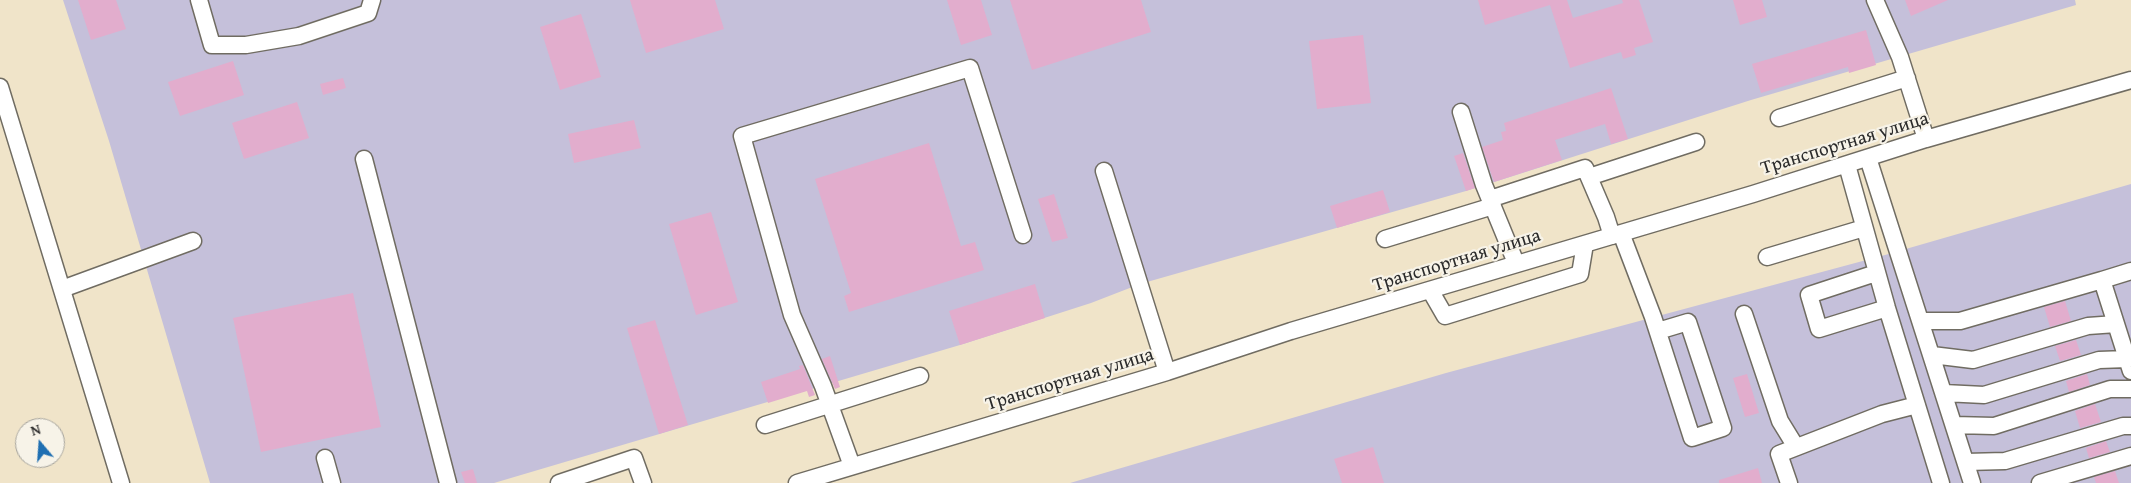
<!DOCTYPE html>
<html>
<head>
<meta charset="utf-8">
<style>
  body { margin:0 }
  #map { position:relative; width:2131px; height:483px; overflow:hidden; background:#f0e4c9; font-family:"Gentium Book Plus",serif }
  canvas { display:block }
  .north { position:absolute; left:15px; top:418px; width:50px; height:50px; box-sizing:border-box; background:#f7f3e8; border:1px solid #a5a39c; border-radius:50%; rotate:342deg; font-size:14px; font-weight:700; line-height:20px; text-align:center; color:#2b2b2b }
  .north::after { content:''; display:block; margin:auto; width:18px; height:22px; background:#1f6fb2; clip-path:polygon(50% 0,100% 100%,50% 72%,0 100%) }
</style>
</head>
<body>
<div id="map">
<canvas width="2131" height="483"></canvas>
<div class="north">N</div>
</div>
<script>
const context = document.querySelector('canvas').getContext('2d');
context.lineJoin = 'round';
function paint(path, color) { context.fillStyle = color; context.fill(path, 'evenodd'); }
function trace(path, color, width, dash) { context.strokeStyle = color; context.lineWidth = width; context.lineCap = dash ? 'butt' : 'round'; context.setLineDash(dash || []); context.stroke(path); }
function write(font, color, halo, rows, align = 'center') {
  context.font = font + ' "Gentium Book Plus",serif'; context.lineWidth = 4.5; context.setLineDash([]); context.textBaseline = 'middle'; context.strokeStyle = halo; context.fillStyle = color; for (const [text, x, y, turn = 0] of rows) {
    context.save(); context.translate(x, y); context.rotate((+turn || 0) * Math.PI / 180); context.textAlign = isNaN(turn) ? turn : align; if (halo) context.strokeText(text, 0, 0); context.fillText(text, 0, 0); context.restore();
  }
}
paint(new Path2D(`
  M63,0H2075L2076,5L1751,100L1466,191L1140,284L1091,303L960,345L494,483H210L109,141Z
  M2131,184V483H1070L1446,373L1885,255Z`), '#c5c0da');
paint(new Path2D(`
  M78,0H116L126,29L91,40Z
  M630,0H715L724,29L646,53Z
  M947,0H981L992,35L961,45Z
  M1010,0H1141L1151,32L1032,70Z
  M1478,0H1567L1573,18L1623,3L1622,0H1639L1653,42L1634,48L1636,55L1623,59L1621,52L1570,68L1550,5L1485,25Z
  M1733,0H1762L1767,17L1740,25Z
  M1905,0H1948L1911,16Z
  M581,14L601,77L560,90L540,27Z
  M1866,30L1876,65L1849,73L1848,67L1761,93L1752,64Z
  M1363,35L1371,103L1317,109L1309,41Z
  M233,61L244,95L180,116L168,82Z
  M343,78L346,88L323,95L320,84Z
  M1611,88L1628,139L1611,144L1605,124L1555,140L1562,160L1494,182L1482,147L1503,140L1501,132L1506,131L1504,123Z
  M297,102L309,138L244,159L232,123Z
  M634,120L641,148L574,163L568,134Z
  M929,143L961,246L975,242L984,270L849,312L844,296L851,293L815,179Z
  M1463,153L1475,188L1466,191L1454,156Z
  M1383,190L1390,212L1337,228L1330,206Z
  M1054,194L1068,238L1052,242L1038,199Z
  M711,212L738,302L696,315L669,224Z
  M1035,284L1045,318L960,345L949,311Z
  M353,293L381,427L261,452L233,318Z
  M2065,301L2071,321L2050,327L2044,307Z
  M655,320L688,425L659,434L627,328Z
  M2076,340L2081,355L2060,361L2055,346Z
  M830,356L840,387L835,389L822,359Z
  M803,365L815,395L809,397L807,391L768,403L761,382L800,369L799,366Z
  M1747,374L1759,413L1745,417L1733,378Z
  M2087,374L2090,385L2069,392L2066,381Z
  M2095,404L2101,422L2080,428L2075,411Z
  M2106,441L2110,452L2089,458L2086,448Z
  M1373,447L1384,483H1342L1334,459Z
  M1758,468L1762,483H1719V480Z
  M473,469L477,483H465L461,472Z
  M2115,471L2119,483H2096L2094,477Z`), '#e2adcd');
const minor = new Path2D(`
  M199,0L212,45H246L299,36L368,13L372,0
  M1875,0L1900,57L1926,139
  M0,87L121,483
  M1461,112L1484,185L1516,263
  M1779,118L1907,78
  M1868,158L1972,483
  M364,159L448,483
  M1847,165L1887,308L1941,483
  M1104,171L1167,372
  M1589,177L1696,142
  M1490,199L1585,168L1606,217L1612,236
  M1621,233L1653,317L1692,438L1723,428L1688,322L1658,331
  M1385,239L1493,206
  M1767,257L1864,228
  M1876,273L1809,295L1819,329L1887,308
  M2102,280L2131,271
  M62,289L193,241
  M1430,290L1445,316L1580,274L1585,244
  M1744,314L1780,421L1796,447
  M1921,321H1960L2102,280L2131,371
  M1932,355L1973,360L2088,326L2116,324
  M1944,393L1984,395L2099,360L2127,359
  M765,425L920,376
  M1954,425L1994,426L2110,389H2131
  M325,458L332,483
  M1966,462L2005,461L2123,426H2131
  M852,466L823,386L792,315L742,136L970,68L1023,235
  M559,483L634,458L643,483
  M797,483L1167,372L1291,331L1753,194L1926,139L2131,80
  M1789,483L1779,454L1882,414L1917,405
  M2040,483L2131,456`);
trace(minor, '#706c62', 19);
trace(minor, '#fff', 16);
write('19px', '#2b2b2b', '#f7f3e8', [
  ["Транспортная улица",1845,144,-17],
  ["Транспортная улица",1457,261,-17],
  ["Транспортная улица",1070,380,-17]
]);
</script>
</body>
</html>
